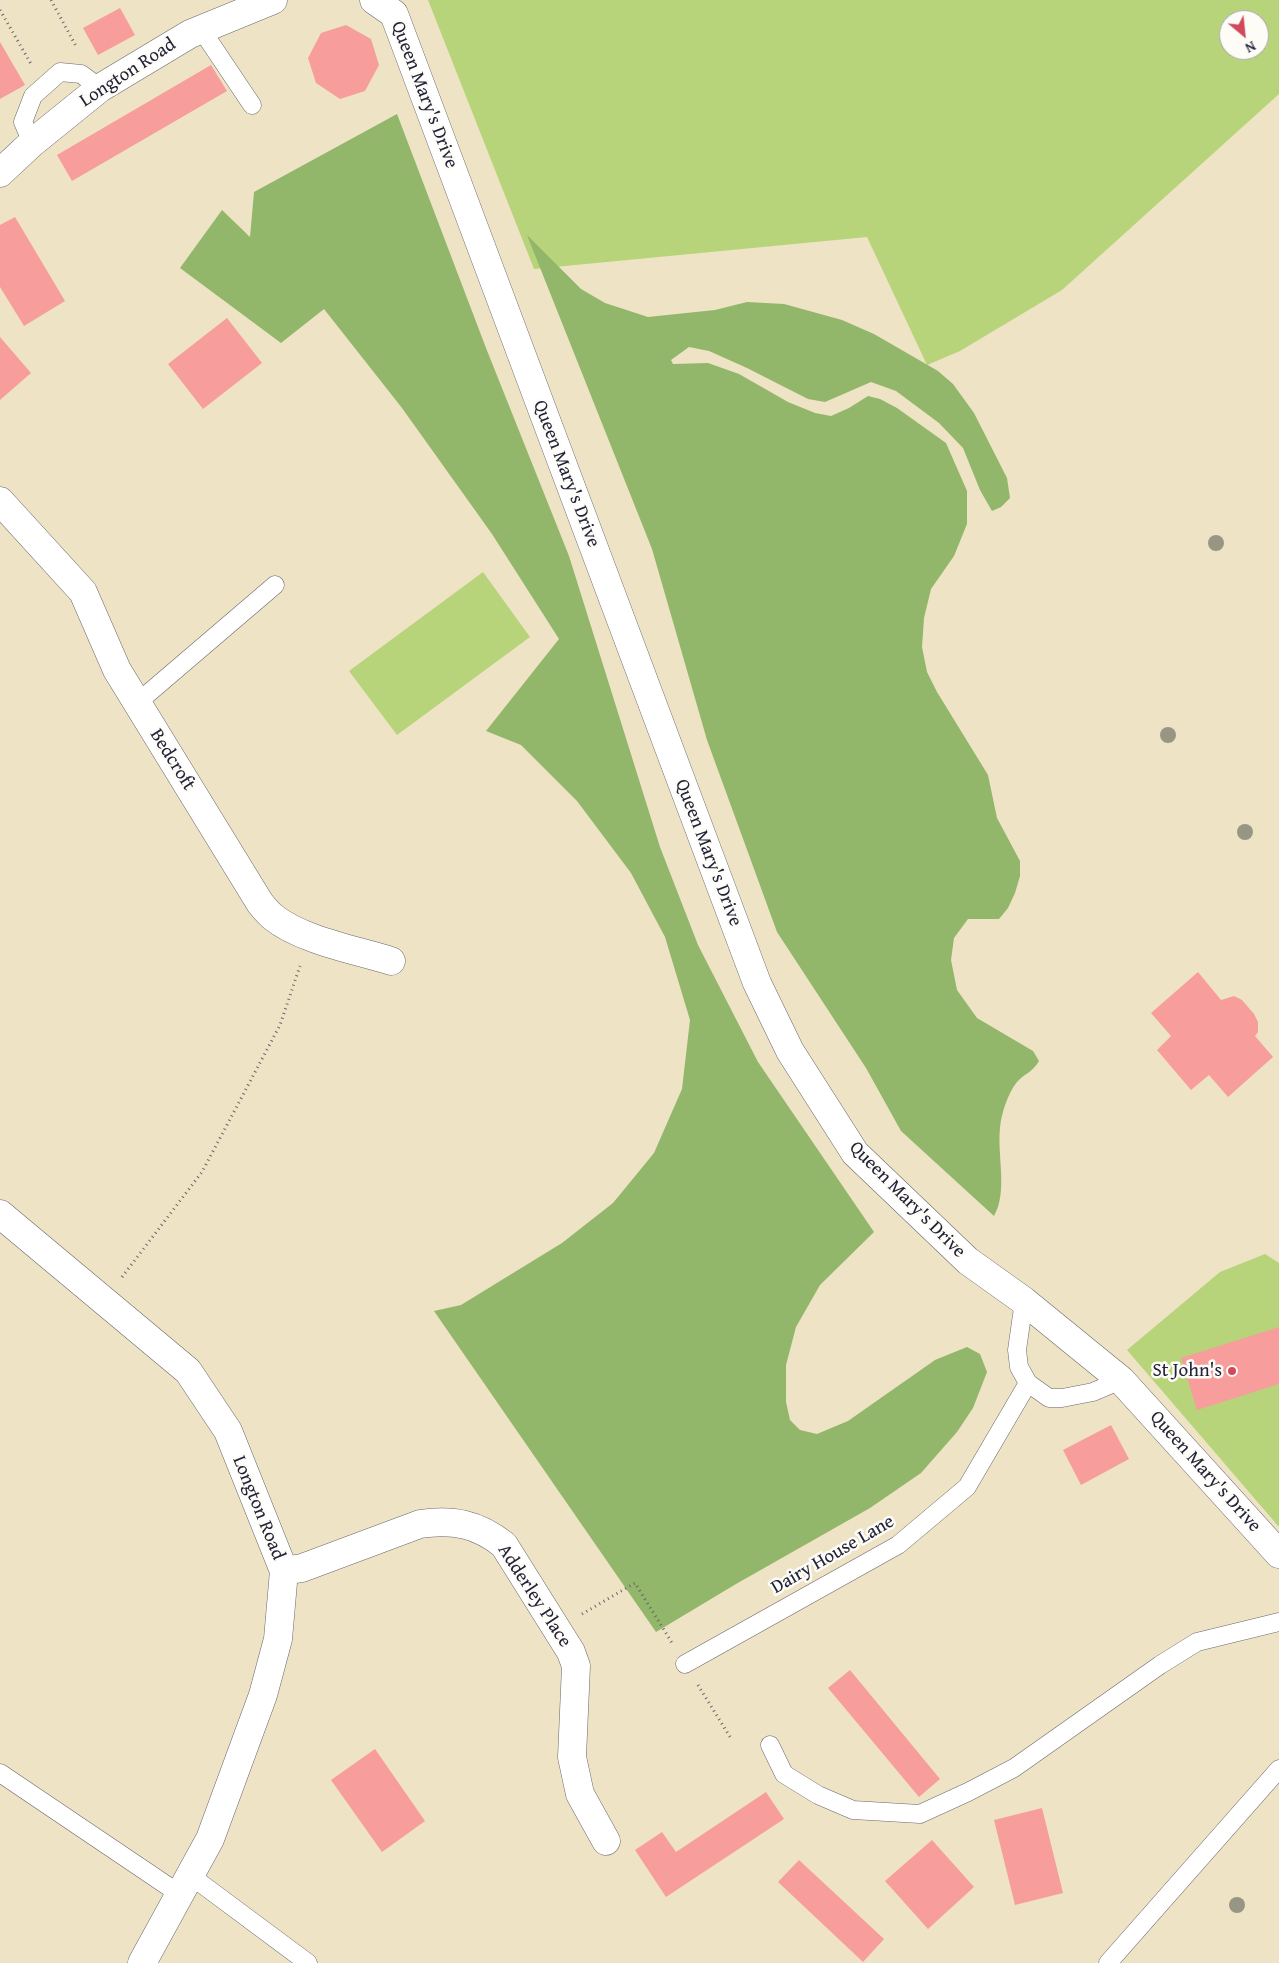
<!DOCTYPE html>
<html>
<head>
<meta charset="utf-8">
<style>
  body { margin:0 }
  #map { position:relative; width:1279px; height:1963px; overflow:hidden; background:#eee3c5; font-family:"Gentium Book Plus",serif }
  canvas { display:block }
  .north { position:absolute; left:1219px; top:10px; width:50px; height:50px; box-sizing:border-box; background:#fdfcf7; border:1px solid #a5a5ac; border-radius:50%; rotate:152deg; font-size:14px; font-weight:700; line-height:20px; text-align:center; color:#22223b }
  .north::after { content:''; display:block; margin:auto; width:18px; height:22px; background:#d1495b; clip-path:polygon(50% 0,100% 100%,50% 72%,0 100%) }
</style>
</head>
<body>
<div id="map">
<canvas width="1279" height="1963"></canvas>
<div class="north">N</div>
</div>
<script>
const context = document.querySelector('canvas').getContext('2d');
context.lineJoin = 'round';
function paint(path, color) { context.fillStyle = color; context.fill(path, 'evenodd'); }
function trace(path, color, width, dash) { context.strokeStyle = color; context.lineWidth = width; context.lineCap = dash ? 'butt' : 'round'; context.setLineDash(dash || []); context.stroke(path); }
function write(font, color, halo, rows, align = 'center') {
  context.font = font + ' "Gentium Book Plus",serif'; context.lineWidth = 5; context.setLineDash([]); context.textBaseline = 'middle'; context.strokeStyle = halo; context.fillStyle = color; for (const [text, x, y, turn = 0] of rows) {
    context.save(); context.translate(x, y); context.rotate((+turn || 0) * Math.PI / 180); context.textAlign = isNaN(turn) ? turn : align; if (halo) context.strokeText(text, 0, 0); context.fillText(text, 0, 0); context.restore();
  }
}
paint(new Path2D(`
  M428,0H1279V94L1062,290L960,351L927,365L867,237L534,269ZM1229,20H1259V50H1229Z
  M483,572L530,637L397,735L349,671Z
  M1265,1254L1279,1263V1527L1127,1350L1220,1272Z`), '#b8d47a');
paint(new Path2D(`
  M397,114L486,348L569,556L660,847L698,945L758,1062L874,1232L820,1285L796,1327L786,1365V1402L790,1420L800,1430L817,1434L848,1421L935,1360L967,1347L980,1354L987,1372L973,1408L957,1432L921,1473L870,1508L736,1584L656,1632L434,1311L461,1305L562,1243L613,1203L654,1153L682,1089L690,1020L665,937L631,873L577,801L521,745L486,731L559,639L492,534L402,408L324,309L281,343L180,268L222,210L250,237L254,192Z
  M527,235L581,289L605,303L648,317L715,310L747,302L784,304L842,320L874,334L938,371L953,384L974,413L1007,478L1010,498L1001,507L992,511L980,490L963,448L939,423L896,391L871,382L825,402L808,399L747,368L709,351L689,347L671,360L673,364L708,363L739,374L788,402L815,413L831,416L849,408L868,396L880,399L897,408L946,443L967,491V524L954,556L931,589L924,618L922,647L927,672L937,692L988,775L997,818L1020,861V876L1015,893L1008,908L999,919H968L954,938L951,960L957,990L977,1018L1033,1051L1039,1061C1032,1073 1025,1073 1017,1082C1008,1093 1001,1114 1000,1128C997,1155 1008,1192 994,1216L901,1131L866,1068L777,932L707,740L652,549Z`), '#92b66a');
paint(new Path2D(`
  M120,8L135,35L98,55L83,28Z
  M346,25L371,39L379,65L365,91L340,99L316,83L308,58L321,33Z
  M0,42L25,85L0,99Z
  M211,65L227,91L72,181L57,155Z
  M15,217L65,301L24,326L0,287V225Z
  M227,318L262,363L203,409L168,364Z
  M0,337L31,373L0,400Z
  M1198,972L1221,1000L1234,996L1242,1000L1254,1014L1258,1022V1032L1255,1036L1273,1057L1228,1097L1209,1075L1191,1090L1157,1050L1171,1036L1151,1013Z
  M1279,1327V1384L1197,1410L1181,1358Z
  M1111,1425L1129,1459L1081,1485L1063,1450Z
  M850,1670L940,1779L919,1797L828,1688Z
  M375,1749L425,1821L382,1852L331,1780Z
  M766,1792L784,1819L666,1897L635,1850L662,1832L676,1852Z
  M1042,1808L1063,1893L1015,1905L994,1820Z
  M932,1840L974,1887L928,1929L885,1881Z
  M799,1860L884,1939L863,1962L778,1882Z`), '#f79d9b');
const service = new Path2D(`
  M201,29L252,105
  M32,143L23,122L33,96L60,72L81,74L100,88
  M137,703L275,585
  M1024,1301L1017,1350L1019,1367L1028,1383L1049,1398H1062L1093,1392L1121,1380
  M685,1664L898,1545L967,1487L1028,1383
  M770,1745L784,1774L818,1795L853,1810L920,1814L968,1792L1014,1768L1160,1665L1197,1642L1279,1622
  M0,1773L181,1895
  M191,1876L308,1963
  M1108,1963L1279,1769`);
const minor = new Path2D(`
  M374,0L394,14L757,983L790,1051L855,1153L968,1261L1024,1301L1121,1380L1279,1554
  M0,501L83,592L117,670L260,903C264,908 268,913 273,917C301,940 356,950 391,961
  M284,1571L302,1568L420,1524C453,1519 478,1524 504,1545L571,1652L576,1666L572,1757L580,1794L606,1841`);
const tertiary = new Path2D(`
  M0,173L32,143L100,88L190,34L273,0
  M0,1214L188,1371L228,1431L284,1571L278,1639L263,1695L210,1839L142,1963`);
trace(service, '#69666b', 19);
trace(minor, '#69666b', 29);
trace(tertiary, '#69666b', 29);
trace(new Path2D(`
  M51,0L77,48
  M0,10L31,64
  M122,1277L202,1172L280,1025L300,966
  M582,1614L635,1583L672,1643
  M698,1685L732,1740`), '#69666b', 3, [1, 4]);
trace(service, '#fff', 18);
trace(minor, '#fff', 28);
trace(tertiary, '#fff', 28);
context.fillStyle = '#979684';
for (const [x, y] of [
  [1216,543],
  [1168,735],
  [1245,832],
  [1237,1905]
]) { context.beginPath(); context.arc(x, y, 8, 0, 2 * Math.PI); context.fill(); }
for (const [x, y, r, color] of [
  [1232,1371,5,"#d1495b"]
]) { const dot = new Path2D(); dot.arc(x, y, r, 0, 2 * Math.PI); context.fillStyle = color; context.fill(dot); trace(dot, '#fdfcf7', 2); }
write('19px', '#22223b', '#fdfcf7', [
  ["Longton Road",128,73,-33],
  ["Queen Mary's Drive",424,95,69],
  ["Queen Mary's Drive",566,474,69],
  ["Bedcroft",172,760,58],
  ["Queen Mary's Drive",708,853,69],
  ["Queen Mary's Drive",907,1200,45],
  ["Queen Mary's Drive",1205,1472,48],
  ["Longton Road",258,1508,68],
  ["Dairy House Lane",833,1555,-30],
  ["Adderley Place",534,1596,57]
]);
write('19px', '#22223b', '#fdfcf7', [
  ["St John's",1222,1371]
], 'right');
</script>
</body>
</html>
